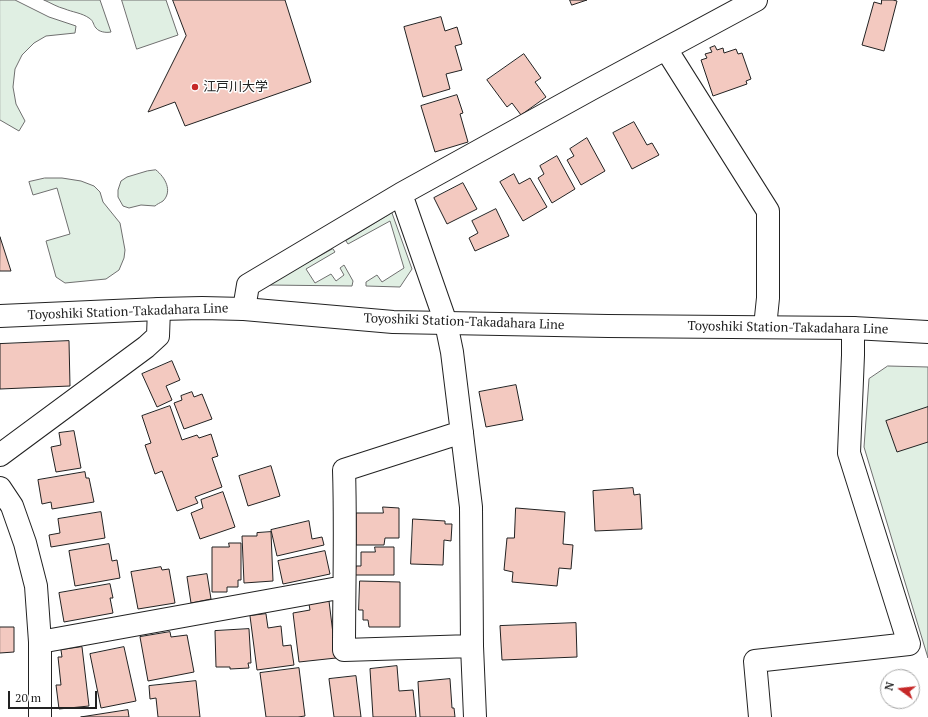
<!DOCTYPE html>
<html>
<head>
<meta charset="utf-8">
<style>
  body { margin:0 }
  #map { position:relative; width:928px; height:717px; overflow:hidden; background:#fff; font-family:"PT Serif",serif }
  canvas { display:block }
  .north { position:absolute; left:880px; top:669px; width:40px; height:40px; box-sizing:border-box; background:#fff; border:1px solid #a7a7a7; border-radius:50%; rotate:285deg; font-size:11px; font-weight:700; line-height:16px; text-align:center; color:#222 }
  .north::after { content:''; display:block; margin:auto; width:14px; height:18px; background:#c62828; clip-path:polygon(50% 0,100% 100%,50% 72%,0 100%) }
  .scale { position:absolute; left:8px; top:691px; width:89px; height:18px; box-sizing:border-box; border:2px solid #222; border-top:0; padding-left:5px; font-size:12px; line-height:14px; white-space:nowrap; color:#222; -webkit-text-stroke:3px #fff; paint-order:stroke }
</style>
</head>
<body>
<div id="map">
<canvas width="928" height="717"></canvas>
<div class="north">N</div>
<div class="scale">20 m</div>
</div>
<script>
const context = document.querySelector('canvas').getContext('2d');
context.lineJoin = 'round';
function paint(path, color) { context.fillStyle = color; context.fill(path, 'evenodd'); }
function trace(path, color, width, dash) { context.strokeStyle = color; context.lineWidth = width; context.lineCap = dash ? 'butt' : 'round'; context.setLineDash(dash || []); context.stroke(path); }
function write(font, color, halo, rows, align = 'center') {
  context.font = font + ' "PT Serif","Noto Sans JP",serif'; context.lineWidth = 3; context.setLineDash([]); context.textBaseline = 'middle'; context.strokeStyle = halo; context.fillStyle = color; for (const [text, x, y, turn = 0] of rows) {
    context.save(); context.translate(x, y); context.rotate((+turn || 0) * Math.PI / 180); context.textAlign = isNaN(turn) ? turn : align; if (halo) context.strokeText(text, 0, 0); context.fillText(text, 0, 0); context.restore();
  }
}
const green = new Path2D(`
  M0,0H15L49,17L76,26L75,33L46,36L34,43L22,55L15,69L13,87L16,104L25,121L19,131L0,120Z
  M44,0H100L111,32C106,33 99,32 96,28C93,25 94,21 89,18C82,13 72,12 65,9C57,7 51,3 44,0Z
  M122,0H166L178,35L137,49Z
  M156,170C165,177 173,191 163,201C160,203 157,204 155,206L141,205L129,208L123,206L118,197V190L121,181L127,177L147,171Z
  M45,178H62L81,181L94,186L100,192L103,202L120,223L125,250L124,258L119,270L106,279L65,283L56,277L46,241L70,234L57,188L33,195L29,182Z
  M392,213L412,269L400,287L366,286V282L377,275L382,282L404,268L390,221L348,244L346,241Z
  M333,249L335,252L306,269L315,283L331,274L336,281L344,275L340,268L344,265L353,281L352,286L267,285Z
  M888,366L928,367V658L864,447L869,379Z`);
paint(green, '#e0efe3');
trace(green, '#6f6f6f', 1);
const building = new Path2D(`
  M173,0H285L311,82L185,126L175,102L148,112L186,36Z
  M570,0H587L572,5Z
  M882,0H893L897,1L884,51L862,45L874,2L881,4Z
  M441,17L445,31L457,27L462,44L455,46L462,70L446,74L450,89L423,97L404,27Z
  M715,46L717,50L723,48L724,53L736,49L738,54L742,53L751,79L746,81L747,84L713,96L701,60L707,58L705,54L712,52L710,48Z
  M524,54L541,78L535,82L546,97L521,115L512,103L507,107L487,80Z
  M457,95L463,113L460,114L468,142L435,152L421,106Z
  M634,122L647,145L652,143L659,155L632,169L613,133Z
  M587,138L605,171L581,185L567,160L574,156L570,149Z
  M557,156L575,189L552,203L538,178L544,174L540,166Z
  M514,174L519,184L530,178L547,207L523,221L500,182Z
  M463,183L477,209L447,224L434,198Z
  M496,209L509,236L475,251L469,238L478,233L472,221Z
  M0,237L11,271H0Z
  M69,341L70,386L0,389V344Z
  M172,361L180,380L166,386L172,400L157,407L142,374Z
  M516,385L523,420L486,427L479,392Z
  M192,392L194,397L202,394L212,419L184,429L174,403L182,400L181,396Z
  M170,406L182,440L197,435L199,438L211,434L218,456L212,458L222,487L195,497L198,503L177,511L162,471L155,474L145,445L151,443L142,416Z
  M928,407V442L897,452L886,421Z
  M74,431L81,468L56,472L51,447L61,445L59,433Z
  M271,466L280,496L248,506L239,476Z
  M85,472L86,478H89L94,502L52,509L51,502L42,504L38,480Z
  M633,488L634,495L640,494L642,529L595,531L593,491Z
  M223,492L235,527L200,539L191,513L203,508L201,500Z
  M383,507L399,508V538H385L384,545H356V513H383Z
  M516,508L565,512L563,544L573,545L571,569L559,568L557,586L512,582L513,572L504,570L507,538H514Z
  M101,512L105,538L51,547L49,535L60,533L58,519Z
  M413,519L445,521V524H452L451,541L444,540L443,565L411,564Z
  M309,521L312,539L322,537L324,545L277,556L271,530Z
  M271,532L273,581L244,583L242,536H257V533Z
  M229,543H241V580H238V587H227V592H212V547H229Z
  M109,544L112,561L117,560L120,578L75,586L69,551Z
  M375,547H394V575H355L356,566H361V552H375Z
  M325,551L330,574L283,584L278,561Z
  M161,567L162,570L169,569L175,603L138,609L131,572Z
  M207,574L211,599L191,603L187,577Z
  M360,581L400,582V627H369L368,620H363V610H359Z
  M110,584L113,598H110L113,613L64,622L59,593Z
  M329,601L336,658L299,662L293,613L310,610L309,604Z
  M266,614L268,628L281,626L283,646L291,645L294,665L257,670L250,616Z
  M576,623L577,657L502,660L500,626Z
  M0,627H14V652L0,653Z
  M249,629L251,663H248L249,668L230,669V667H216L215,631Z
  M170,632L171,637L187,635L194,672L148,681L140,637Z
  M82,647L89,706L59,709L56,685H61L58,657H62L61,650Z
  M124,647L136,701L101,708L90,654Z
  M397,666L399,691L413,690L416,717H373L370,669Z
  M299,668L305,716L298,717H266L260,673Z
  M356,676L361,717H334L329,679Z
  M450,679L452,708H454L455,717H420L418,682Z
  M196,681L200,717H158L156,698L150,699L149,686Z
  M128,710L129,717H81Z`);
paint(building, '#f3c9c0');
trace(building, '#222', 1);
const minor = new Path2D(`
  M666,49L768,211V298L765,327
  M401,194L446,323L452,352L471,507L472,646L475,717
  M244,309L248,285L401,194L591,89L756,0
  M462,432L344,470C346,530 344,590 344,650L472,646
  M0,455L146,347L158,336L159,309
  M0,488L12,506L25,543L36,586L40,642V717
  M40,642L344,587
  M760,717L755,661L909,644L849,453L853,355V328`);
const major = new Path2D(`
  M0,316L159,309L202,308L244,309L393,322L608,326L853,328L928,332`);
trace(minor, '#222', 24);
trace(major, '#222', 24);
trace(minor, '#fff', 22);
trace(major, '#fff', 22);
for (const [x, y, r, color] of [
  [195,87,4,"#c62828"]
]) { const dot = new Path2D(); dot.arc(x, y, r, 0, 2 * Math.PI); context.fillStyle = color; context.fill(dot); trace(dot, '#fff', 1.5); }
write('13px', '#222', '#fff', [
  ["江戸川大学",203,87]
], 'left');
write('13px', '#222', '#fff', [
  ["Toyoshiki Station-Takadahara Line",128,312,-2],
  ["Toyoshiki Station-Takadahara Line",464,322,2],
  ["Toyoshiki Station-Takadahara Line",788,328,1]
]);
</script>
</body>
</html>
